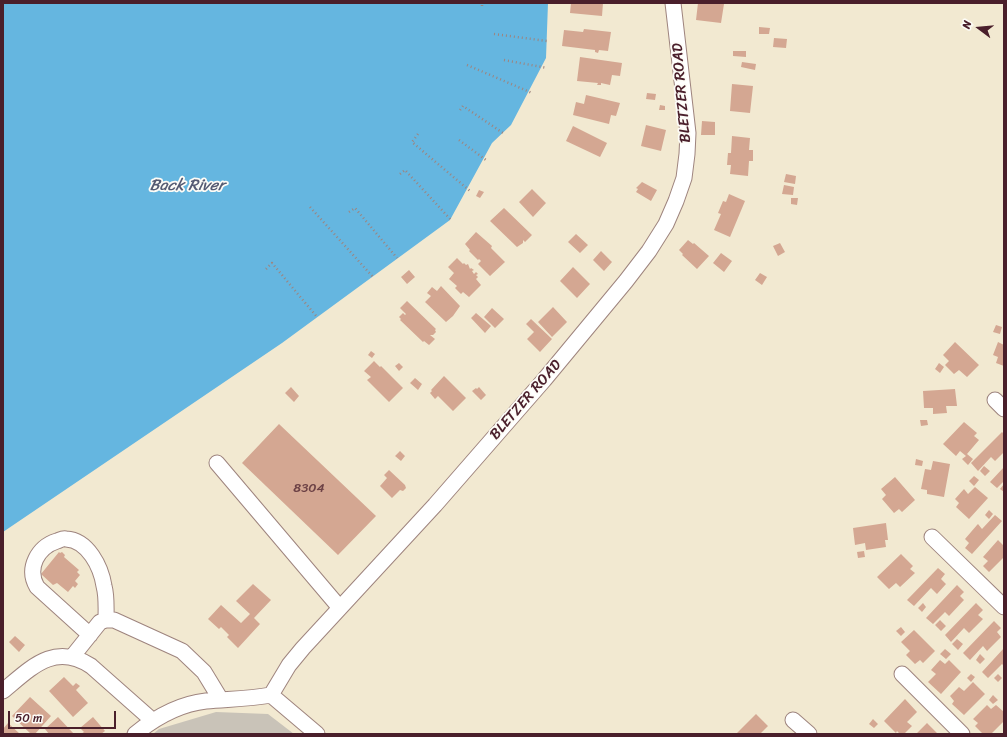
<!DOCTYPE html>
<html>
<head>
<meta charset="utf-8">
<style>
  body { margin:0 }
  #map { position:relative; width:1007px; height:737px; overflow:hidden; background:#f2e9d1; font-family:Sriracha,sans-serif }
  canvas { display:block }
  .frame { position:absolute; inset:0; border:4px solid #4a1f2b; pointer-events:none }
  .north { position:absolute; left:959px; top:8px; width:40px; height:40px; -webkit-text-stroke:3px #fdfcf7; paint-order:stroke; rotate:286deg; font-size:11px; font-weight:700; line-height:16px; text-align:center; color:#4a1f2b }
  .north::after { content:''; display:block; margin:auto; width:14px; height:18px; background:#4a1f2b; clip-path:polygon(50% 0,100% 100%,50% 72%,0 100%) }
  .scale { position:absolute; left:8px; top:711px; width:108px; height:18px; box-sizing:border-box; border:2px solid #4a1f2b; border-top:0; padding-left:5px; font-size:12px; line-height:14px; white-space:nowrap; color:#4a1f2b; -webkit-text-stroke:3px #fdfcf7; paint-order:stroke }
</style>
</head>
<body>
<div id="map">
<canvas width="1007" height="737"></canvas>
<div class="frame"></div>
<div class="north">N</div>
<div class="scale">50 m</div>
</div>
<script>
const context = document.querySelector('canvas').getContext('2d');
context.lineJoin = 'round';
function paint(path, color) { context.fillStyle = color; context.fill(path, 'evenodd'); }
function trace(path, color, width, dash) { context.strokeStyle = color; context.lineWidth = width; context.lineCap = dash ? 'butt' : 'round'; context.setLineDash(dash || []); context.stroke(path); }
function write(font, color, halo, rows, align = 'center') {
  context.font = font + ' Sriracha,sans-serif'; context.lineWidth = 3.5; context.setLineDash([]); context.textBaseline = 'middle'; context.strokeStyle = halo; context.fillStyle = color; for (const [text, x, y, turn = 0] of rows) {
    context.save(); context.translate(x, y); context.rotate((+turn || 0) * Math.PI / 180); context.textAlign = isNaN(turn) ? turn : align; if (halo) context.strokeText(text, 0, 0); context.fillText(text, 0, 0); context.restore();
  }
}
paint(new Path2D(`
  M216,712L268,714L294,734H153L159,729Z`), '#c9c3b8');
paint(new Path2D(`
  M3,3H548L546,58L511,125L492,143L450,220L282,343L3,532Z`), '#65b6e0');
paint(new Path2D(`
  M571,3H603L602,16L570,13Z
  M698,3L724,4L721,23L696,20Z
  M759,27L770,28L769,34H759Z
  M584,29L611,32L608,51L599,50L598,53L595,52V50L562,46L564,30L583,32Z
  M774,38L787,39L786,48L773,47Z
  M733,51H746V57L733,56Z
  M580,57L622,63L620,76L612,75L610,85L601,83V85H597L598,83L577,81Z
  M742,62L756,64L755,70L741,67Z
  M732,84L753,86L750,113L730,111Z
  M647,93L656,94L655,100L646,99Z
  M586,95L620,103L616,116L611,115L609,124L573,115L576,102L584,104Z
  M660,105L665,106V110H659Z
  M702,121L715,122V135H701Z
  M646,125L666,130L661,151L641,146Z
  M573,126L607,143L600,157L566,141Z
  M732,136L750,138L749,150H753V161H749L748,176L730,174L731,165H727L728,153H731Z
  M786,174L796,176L795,184L784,182Z
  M642,182L657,190L651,201L636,192L638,189L636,188Z
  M784,185L794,187L793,195L782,194Z
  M532,189L546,203L533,217L519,202Z
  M479,190L484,192L480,198L476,196Z
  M729,194L745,201L730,237L714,230L721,214L718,213L723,201L726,202Z
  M791,198H798L797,205L791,204Z
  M504,208L532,235L525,242L523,240V243L517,247L490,221Z
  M476,232L492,246L491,248L505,262L490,276L478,264L481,261L479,259L478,260L469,251L470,250L465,244Z
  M576,234L588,245L580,253L568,242Z
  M688,240L693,244L694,243L709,256L697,269L682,255L683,254L679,250Z
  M780,243L785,252L778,256L773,246Z
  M601,251L612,262L604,271L593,260Z
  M721,253L732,261L724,272L713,263Z
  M457,258L463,264L464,263L466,265L468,264L470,269L471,268L474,270L472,271L474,274L476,272L478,274L476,275L478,277L476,279L481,285L469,297L463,292L461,294L455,288L457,286L449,279L454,273L448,267Z
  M573,267L590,284L577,298L560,281Z
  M409,270L415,277L407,284L401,277Z
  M760,273L767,277L762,285L755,280Z
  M441,286L460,306L453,316L446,322L425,302L431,296L427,293L432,287L437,291Z
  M407,301L436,329L435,330L436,332L433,335H430L435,339L429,345L424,341L423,342L400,320L401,319L399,317L403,313L405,315L406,314L400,308Z
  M553,307L567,322L552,337L538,322Z
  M492,308L504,319L495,328L484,317Z
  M476,313L491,326L485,333L471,318Z
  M531,319L552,339L540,352L527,339L534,332L526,324Z
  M996,325L1002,327L1000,334L993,332Z
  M955,342L979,365L967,377L959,370L954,374L945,365L949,361L943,355Z
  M998,342L1004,345V366L996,363L998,357L993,355Z
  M371,351L375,354L372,358L368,355Z
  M374,361L380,367L381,366L403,388L389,402L367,380L371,377L364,371Z
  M399,363L403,367L399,371L395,366Z
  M939,363L944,367L940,373L935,369Z
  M444,376L466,398L453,411L438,396L435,399L430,393L432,391L431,390Z
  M415,378L422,384L418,390L410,383Z
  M291,387L299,396L294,402L285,393Z
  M479,387L486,395L481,400L472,391L476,388L477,389Z
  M955,389L957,406H946L947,413L933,414V408H924L923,391Z
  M920,420H927L928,425L921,426Z
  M964,422L977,433L974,436L979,440L967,454L973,459L968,465L962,459L966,456L960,451L956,456L943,444Z
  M279,424L376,516L338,555L242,463Z
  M1002,432L1004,434V452L995,461L991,457L978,471L971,463Z
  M400,451L405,456L401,461L395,456Z
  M916,459L923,461L922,466L915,465Z
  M933,461L950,464L944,497L927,494V490L921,489L925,469L931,470Z
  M984,466L990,471L985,476L980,471Z
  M1004,467V481L997,488L990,482Z
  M389,470L405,485L406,488L403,491L400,490L392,498L380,486L387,478L384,475Z
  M974,476L979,480L974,486L969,481Z
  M895,477L915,500L902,512L899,509L894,513L882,499L886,495L881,489Z
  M1004,484V492L1000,489Z
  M975,487L988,498L969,519L956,507L959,503L955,499L964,489L968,494Z
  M989,510L993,514L989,519L985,515Z
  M995,515L1002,521L972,554L965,548L969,543L965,539L977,525L978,524L982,529Z
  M886,523L888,540H885L886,547L866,550L865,543L855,545L853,528Z
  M998,540L1004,546V557L989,572L983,566L988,561L983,557Z
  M864,551L865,557L858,558L857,552Z
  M59,552L60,553L62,552L65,555L64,557L79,570L77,572L80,575L75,581L78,584L75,588L73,586L68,592L57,583L53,585L41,574Z
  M901,554L913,566L910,569L915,573L900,587L896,583L889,589L877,577Z
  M938,568L945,574L941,579L946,584L937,594L931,588L914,606L907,600Z
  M253,584L271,600L254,618L260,624L238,648L227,637L229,635L221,627L219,629L208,619L221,605L241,623L250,614L236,601Z
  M957,585L964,592L960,596L964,600L949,616L945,612L933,624L926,618Z
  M923,603L926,607L922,612L918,608Z
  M976,603L983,610L978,615L983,619L969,633L964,628L951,642L945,635Z
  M940,620L946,626L941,631L935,625Z
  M994,621L1001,628L997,632L1001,637L987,651L983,646L970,660L963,653Z
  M901,627L905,632L901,636L896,631Z
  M914,630L935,651L923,663L920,660L915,664L906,655L910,651L901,642Z
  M15,636L25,645L19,652L9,642Z
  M957,639L963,644L958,650L952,644Z
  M1004,648V666L1002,664L988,678L982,672Z
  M945,649L951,654L946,659L940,654Z
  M980,654L985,659L980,664L976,660Z
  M940,660L945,664L949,660L961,672L941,694L928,682L936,674L931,670Z
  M971,674L975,677L971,682L967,678Z
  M998,674L1002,678L998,682L994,678Z
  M64,677L73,686L76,683L80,686L76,690L88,703L73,717L49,691Z
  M973,682L985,694L964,715L952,704L954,701L950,696L959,687L964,691Z
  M993,695L998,700L993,704L989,700Z
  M30,697L51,716L35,734H31L12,716Z
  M905,699L917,712L907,722L912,726L904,734H900L897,731L896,733L884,721Z
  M987,705L991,709L996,705L1004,712V721L991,734H983L975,726L978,723L973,719Z
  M756,714L768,726L760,734H736Z
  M58,717L74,734H49L45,729Z
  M93,717L105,731L101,734H81L84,732L80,728Z
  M873,719L878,724L874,728L869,724Z
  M8,723L20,734H3V729Z
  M927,723L938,734H916Z`), '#d4a792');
const minor = new Path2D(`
  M995,400L1004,409
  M217,463L340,608
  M932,537L1004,607
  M90,635L37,587C26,568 38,547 57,541C60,540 63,538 66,539C88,540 101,567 104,586C107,597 106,609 106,620
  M72,657L100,622L106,620H114L182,651L204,672L221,700
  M902,674L962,734
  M3,691C31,668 54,642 91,666L152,720
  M271,695L289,665L303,648L435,505L544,380L626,281L649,251L666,224L676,201L684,178L687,154L688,133L673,3
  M271,695L317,734
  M793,720L809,734
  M135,734C156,717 179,704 206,701C228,699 249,699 271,695`);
trace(minor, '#9e847e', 17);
trace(new Path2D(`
  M509,4V3
  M482,6V3
  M494,34L547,41
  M504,60L547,68
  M467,65L532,93
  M460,110L463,106L503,133
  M418,134L412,142L470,191
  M459,140L486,160
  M400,174L405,170L452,221
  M310,207L373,277
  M349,212L355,208L397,258
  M266,269L272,263L317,317`), '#9e847e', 2.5, [1, 3]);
trace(minor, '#fff', 15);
write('13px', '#6c4145', null, [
  ["8304",309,489]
]);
write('15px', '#4a1f2b', '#fdfcf7', [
  ["BLETZER ROAD",682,93,-95],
  ["BLETZER ROAD",526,400,-49]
]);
write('italic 16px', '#555b73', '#fdfcf7', [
  ["Back River",187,186]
]);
</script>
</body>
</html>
